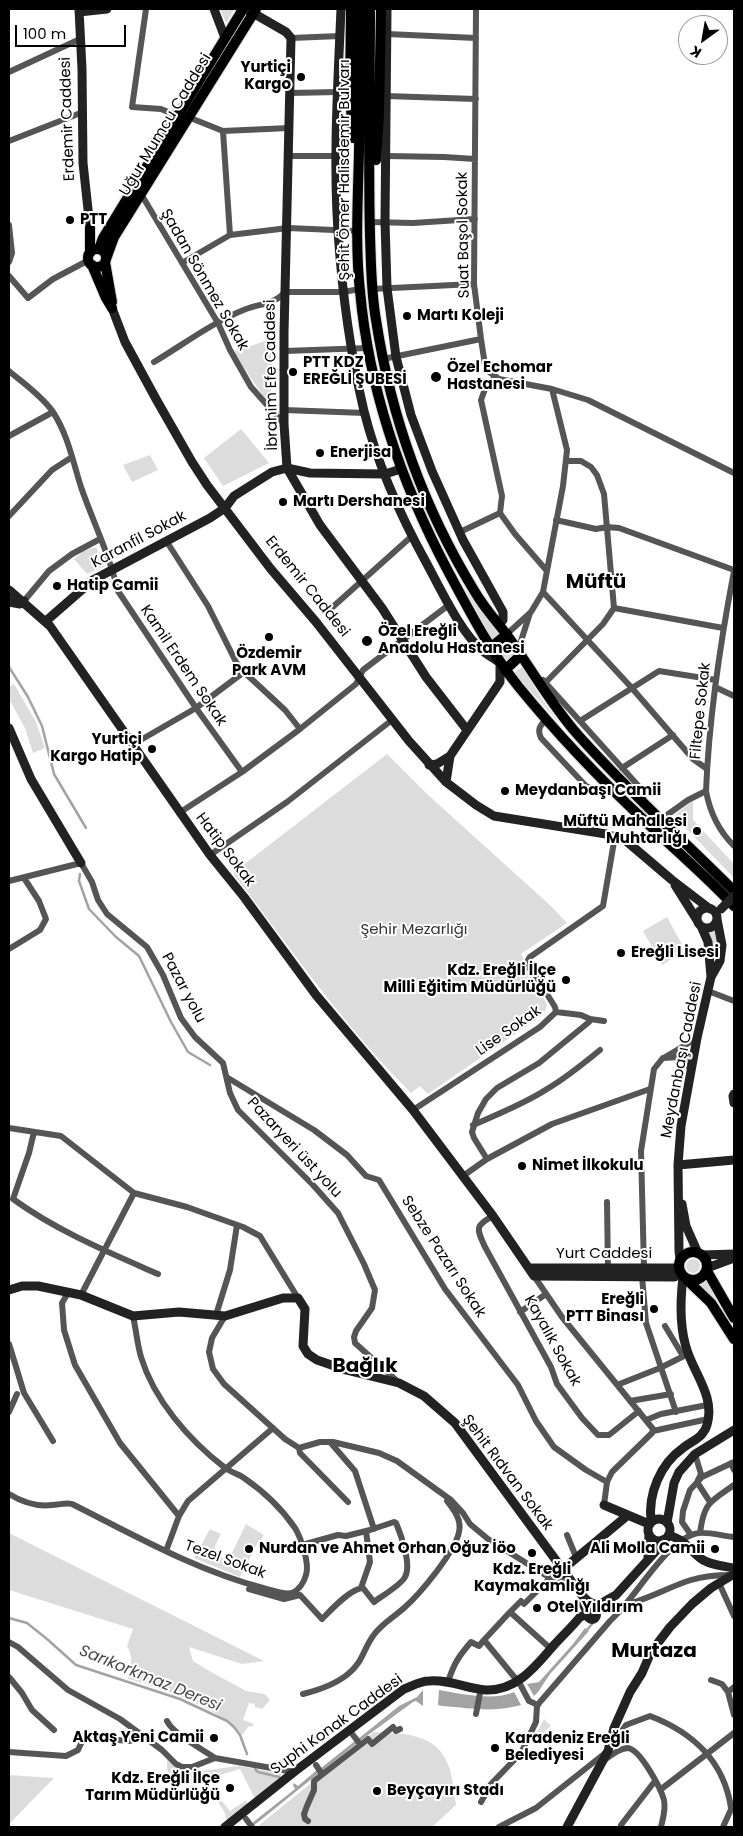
<!DOCTYPE html>
<html>
<head>
<meta charset="utf-8">
<style>
  body { margin:0 }
  #map { position:relative; width:743px; height:1836px; overflow:hidden; background:#fff; font-family:Poppins,sans-serif }
  canvas { display:block }
  .frame { position:absolute; inset:0; border:10px solid #000; pointer-events:none }
  .north { position:absolute; left:678px; top:15px; width:50px; height:50px; box-sizing:border-box; background:#fff; border:1px solid #999; border-radius:50%; rotate:212deg; font-size:14px; font-weight:700; line-height:20px; text-align:center; color:#000 }
  .north::after { content:''; display:block; margin:auto; width:18px; height:22px; background:#000; clip-path:polygon(50% 0,100% 100%,50% 72%,0 100%) }
  .scale { position:absolute; left:15px; top:25px; width:111px; height:22px; box-sizing:border-box; border:2px solid #000; border-top:0; padding-left:6px; font-size:15px; line-height:18px; white-space:nowrap; color:#000; -webkit-text-stroke:4px #fff; paint-order:stroke }
</style>
</head>
<body>
<div id="map">
<canvas width="743" height="1836"></canvas>
<div class="frame"></div>
<div class="north">K</div>
<div class="scale">100 m</div>
</div>
<script>
const context = document.querySelector('canvas').getContext('2d');
context.lineJoin = 'round';
function paint(path, color) { context.fillStyle = color; context.fill(path, 'evenodd'); }
function trace(path, color, width, dash) { context.strokeStyle = color; context.lineWidth = width; context.lineCap = dash ? 'butt' : 'round'; context.setLineDash(dash || []); context.stroke(path); }
function write(font, color, halo, rows, align = 'center') {
  context.font = font + ' Poppins,sans-serif'; context.lineWidth = 4; context.setLineDash([]); context.textBaseline = 'middle'; context.strokeStyle = halo; context.fillStyle = color; for (const [text, x, y, turn = 0] of rows) {
    context.save(); context.translate(x, y); context.rotate((+turn || 0) * Math.PI / 180); context.textAlign = isNaN(turn) ? turn : align; if (halo) context.strokeText(text, 0, 0); context.fillText(text, 0, 0); context.restore();
  }
}
paint(new Path2D(`
  M220,9H235L226,23Z
  M271,339V393L269,397L266,400L233,352Z
  M241,429L269,463L223,486L204,458Z
  M150,455L158,470L132,482L123,465Z
  M96,547L105,566L87,574L74,559L84,551Z
  M463,586L501,636L493,642Z
  M500 654a7 7 0 1 1 14 0a7 7 0 1 1-14 0Z
  M522,667L544,702L561,725L514,673Z
  M14,684L36,722L45,748L33,753L25,728L9,699V687Z
  M387,754L427,794L552,907L567,923L521,954L547,1005L544,1014L428,1094L420,1086L411,1093C344,1026 290,948 233,873Z
  M693,800V820L734,864V878L674,816Z
  M667,917L685,950L662,965L643,931Z
  M716,928L718,938L713,968L708,932Z
  M686 1266a7 7 0 1 1 14 0a7 7 0 1 1-14 0Z
  M707,1281L717,1301L716,1302L700,1285Z
  M246,1524L264,1535L258,1542L240,1577L194,1558L210,1529L221,1534L212,1552L228,1561Z
  M9,1533L264,1661L242,1664L189,1647L193,1661L211,1672L246,1691L265,1694L270,1700L262,1709L255,1707V1704L249,1703L243,1720L254,1724L251,1727L249,1726L242,1735C225,1710 157,1686 128,1679C131,1666 134,1658 127,1646L133,1629L9,1590Z
  M544,1719L551,1726L530,1746Z
  M374,1732C404,1734 437,1732 449,1767C453,1778 454,1793 456,1805L432,1827H257Z
  M167,1760L178,1769L192,1772L239,1766L283,1774L255,1799L240,1769L210,1778L175,1784C167,1777 167,1770 167,1760Z
  M9,1775L54,1778L9,1824Z
  M220,1799L230,1811L245,1801L247,1802V1805L227,1820L224,1811L217,1801Z`), '#dcdcdc');
paint(new Path2D(`
  M585,1628L589,1631L550,1674L538,1692L534,1696L527,1684L539,1682L573,1644Z
  M423,1690V1706L416,1701L413,1702L360,1741L358,1739L399,1706L417,1697Z
  M439,1690C461,1694 494,1701 514,1692L521,1705C491,1713 472,1708 442,1706L438,1705Z
  M355,1741L357,1743L323,1771L321,1768Z
  M317,1770L319,1773L252,1827H247L295,1789L293,1785L294,1783L298,1786Z`), '#a3a3a3');
trace(new Path2D(`
  M9,667L28,697L42,726L54,774L86,828
  M80,874L79,881L89,909L116,937L139,956L171,1022L188,1052L210,1065
  M9,1618L27,1623L47,1639L76,1665L180,1699L227,1721L234,1727L240,1735L247,1754
  M586,1631L598,1617
  M255,1769L258,1772L279,1777`), '#a3a3a3', 2.5);
const primary = new Path2D(`
  M351,9L350,93L353,138
  M361,9C360,57 360,105 359,152C358,198 355,245 360,291C369,391 402,485 449,573C470,612 490,651 518,686C557,734 600,779 645,821C674,849 706,876 734,906
  M370,9C370,84 368,160 370,235C371,263 371,292 376,320C391,417 424,509 475,592C486,611 502,627 514,645C535,675 553,707 578,735C627,790 682,839 734,891
  M376,160L379,115L381,9
  M90,228V253
  M99,249L103,238L243,9
  M88 258a9 9 0 1 1 18 0a9 9 0 1 1-18 0Z
  M106,259L114,237L256,9
  M105,262L112,302
  M92,265L106,298L112,308
  M490,648L507,634
  M505,670L521,655
  M679 1266a14 14 0 1 1 28 0a14 14 0 1 1-28 0Z
  M707,1271L734,1318
  M687,1280L711,1303L734,1339`);
trace(primary, '#dbdbdb', 12);
trace(new Path2D(`
  M146,9L132,107L161,109L178,116
  M476,9L474,284L481,339L485,365L488,371L499,379L552,389L588,400L734,473
  M387,34L476,38
  M291,38L340,36
  M9,72L80,39
  M290,93L338,92
  M386,96L476,99
  M188,117L223,131L289,128
  M223,131L230,235
  M9,141L83,112
  M289,156H337
  M386,156L444,157L475,159
  M141,194L218,323L230,350L251,387L284,424
  M370,222L413,223L475,219
  M9,225L12,253L9,262
  M182,263L230,235L288,228L357,231
  M9,276L28,298L53,279L89,260
  M372,289L474,284
  M285,351L368,348
  M383,359L481,339
  M154,362C184,344 213,322 246,309C259,304 275,304 285,292H343L360,289
  M9,371C23,383 42,396 53,412C68,435 73,462 81,487C93,522 110,555 118,591L196,708L242,772
  M495,377L485,389L481,400L502,496L500,513L515,534L547,571
  M284,410L365,413
  M9,436L53,412
  M9,516L52,470L72,457
  M556,520L596,529L607,527L619,528L734,570
  M460,532L500,513
  M167,542L208,606L236,662L244,672L285,710L300,729
  M734,571C720,644 709,717 706,791C710,813 718,830 734,846
  M543,592L631,687L693,759L707,769
  M24,601L49,571L72,554L100,539
  M614,608L723,628
  M326,613L412,536
  M507,634L531,612L543,592L563,486L567,450L552,389
  M521,655V641L530,613
  M543,680L643,791L644,795L641,802
  M546,682L603,624L614,608L604,494L597,475L591,467L581,461H566
  M715,687L734,696
  M546,719C540,726 537,729 541,738L586,786L598,790L608,785
  M580,721L659,671L716,680
  M132,745L196,708L244,672
  M622,768L673,735
  M179,813L242,772L300,729L356,684L363,670L450,604
  M660,820L688,800L706,791
  M210,855L287,802L392,720
  M9,881L81,863L92,882L98,900L107,914L147,947L163,975L181,1018L195,1037L223,1063L230,1093L238,1110L313,1185L338,1213L364,1264L375,1290L372,1308L356,1331L354,1337L355,1343L397,1381
  M9,949L40,930L46,919L39,901L24,878
  M517,970L528,967L531,969
  M708,991L734,1001
  M590,1019L604,1021
  M663,1058L679,1057L685,1059L691,1071
  M228,1078L314,1130L347,1155L366,1176L379,1180L445,1289L518,1385L536,1421L554,1447L586,1470L607,1482
  M413,1110L540,1027L556,1012L555,1007L532,970L528,960L530,957L603,906L615,836
  M473,1125C498,1114 524,1104 547,1089C566,1078 583,1064 600,1050
  M9,1128L61,1136L134,1193L187,1207L243,1227L260,1236L298,1298
  M34,1132L29,1153L13,1199C57,1231 108,1252 158,1274
  M487,1159L474,1138L472,1132L478,1113L486,1099L497,1088L539,1063L589,1022L590,1019L581,1015L556,1012
  M463,1176L487,1159L552,1124L650,1089
  M607,1202L608,1271
  M493,1216C474,1226 477,1229 485,1247L551,1367L557,1384L582,1418L598,1435H609L639,1411
  M534,1276L562,1317L653,1429L652,1433L612,1472L607,1482L604,1505
  M68,1293L62,1303L64,1330L75,1365L120,1443L179,1516
  M81,1295L134,1193
  M520,1312L546,1294
  M216,1315L230,1270L237,1225
  M225,1316L212,1338L209,1352L213,1369L224,1384L285,1439L299,1448L320,1442H333L379,1453L397,1461L451,1500L463,1513L470,1524L488,1539L550,1578H568
  M665,1326L683,1356
  M9,1344L24,1393L53,1441
  M617,1385L660,1368L688,1354
  M630,1401L671,1394
  M9,1412L17,1394
  M676,1412L646,1323L642,1276L644,1268L641,1151L654,1069L662,1059L697,1038
  M646,1420L661,1414L707,1405
  M653,1431L708,1419
  M330,1442L355,1471L374,1529
  M299,1448L300,1453L348,1502
  M695,1454L701,1474L697,1482L710,1502
  M731,1463L734,1470
  M9,1494C22,1502 36,1507 52,1505C59,1505 66,1502 72,1504C134,1535 195,1570 263,1588C271,1590 284,1595 292,1593C299,1590 304,1582 306,1575C310,1564 301,1538 295,1528C282,1509 263,1491 244,1478C238,1474 230,1472 224,1467C189,1440 154,1400 141,1357C137,1343 136,1329 133,1316
  M700,1533C704,1502 710,1502 734,1485
  M567,1535L576,1557
  M691,1535L682,1522L683,1511L690,1490L702,1477L734,1462
  M166,1551L179,1516L188,1501L273,1428
  M719,1583L734,1616
  M361,1588L370,1562L366,1531
  M249,1589L284,1599L300,1595L322,1619C331,1610 351,1588 363,1588L374,1602C382,1596 401,1585 405,1577C412,1565 401,1535 396,1523L394,1522L370,1530L346,1536L338,1535L302,1545
  M624,1606C642,1586 672,1536 699,1533C710,1532 723,1536 734,1537
  M605,1607C636,1607 662,1589 691,1580C704,1576 718,1575 731,1575
  M510,1612L521,1601L524,1604L550,1578
  M9,1642L18,1647L68,1690L120,1719L162,1750L176,1764L182,1767H192L215,1758L294,1772
  M9,1677L22,1693L32,1710L54,1730
  M711,1680L722,1684L728,1692L734,1687
  M448,1682C454,1663 459,1656 471,1642L479,1646L484,1640
  M728,1692L734,1715
  M303,1694C319,1690 336,1684 348,1674C363,1662 363,1650 373,1636C380,1625 394,1617 404,1608C420,1594 455,1552 459,1532C462,1520 454,1510 447,1501
  M538,1705L529,1701L520,1684L484,1640L510,1612L551,1649
  M476,1714L480,1693
  M167,1721C173,1734 202,1749 215,1758
  M353,1735L360,1744
  M611,1747L626,1725L650,1716C692,1732 724,1761 731,1808
  M9,1752L66,1756L78,1750L84,1737L129,1741L145,1737
  M603,1761C610,1756 618,1749 627,1748C640,1748 661,1789 664,1800C666,1810 663,1818 661,1827
  M316,1765L322,1774
  M660,1790L734,1733
  M481,1802L491,1784L521,1753L536,1722L537,1706L540,1702L610,1621L626,1605
  M246,1819L252,1827
  M308,1821L305,1819L304,1814L307,1806L314,1790V1781L368,1739L372,1744L393,1727L396,1731L400,1729
  M621,1825L655,1781
  M499,1827L536,1808L604,1754
  M723,1827L733,1805`), '#555', 6);
trace(new Path2D(`
  M79,9L82,69L83,163L90,228
  M214,9L225,38
  M246,9L286,32L291,38L284,333V424L287,468L320,525L382,608L426,677L467,730
  M341,9C338,82 333,158 338,231C342,292 350,352 364,411C377,463 401,517 427,564C441,590 462,635 484,652C489,656 495,659 500,663V682L450,756L446,782
  M387,9L385,222L387,288L396,357L411,415L432,471L463,540L503,612V620L499,624
  M79,12L107,9
  M112,308L125,342L156,399L192,462L207,485L270,568L316,622L409,741L446,782L476,805L494,816L606,834L625,840L672,880L710,909
  M9,590L50,626L210,855L244,897L316,995L413,1110L493,1216L534,1276L674,1277L681,1274
  M9,602L20,604L24,601
  M46,621L93,580L210,518L225,508L234,496L272,472L287,468L310,473L385,474L401,469
  M9,728L31,779L81,863
  M429,765L437,764L450,756
  M675,885L697,920
  M697 918a10 10 0 1 1 20 0a10 10 0 1 1-20 0Z
  M701,926L708,942L711,977
  M734,1094L733,1096L734,1103
  M678,1165L734,1160
  M682,1204L686,1226L698,1253
  M702,1255L734,1254
  M680,1259L679,1251L678,1165L681,1126L697,1038L711,977L720,961L722,945L717,919
  M529,1268H679
  M707,1268L734,1258
  M9,1290L22,1286H38L81,1295L133,1316L179,1312L225,1316L283,1298H298L305,1309L303,1346L308,1354L317,1360L346,1370L399,1383L424,1396L455,1423L580,1593C586,1600 591,1605 600,1604
  M604,1505L649,1524
  M648 1530a11 11 0 1 1 22 0a11 11 0 1 1-22 0Z
  M651,1521C648,1494 660,1464 683,1448C693,1440 703,1438 707,1425C715,1398 696,1376 688,1353C679,1329 680,1302 683,1277
  M667,1523L674,1483L679,1472L695,1454L734,1430
  M669,1535C688,1542 686,1547 700,1558C709,1565 724,1566 734,1568
  M648,1558L649,1534
  M562,1570L628,1515
  M588,1602L593,1611L600,1604L616,1595L656,1551L662,1540
  M587.5 1615a4.5 4.5 0 1 1 9 0a4.5 4.5 0 1 1-9 0Z
  M225,1827L294,1772L404,1689C412,1686 420,1681 429,1681C449,1679 467,1689 486,1690C517,1691 536,1666 554,1645C562,1636 572,1627 580,1617L588,1614L583,1604
  M567,1827L608,1751L614,1728L630,1692L642,1673L651,1652L670,1627L692,1604L711,1588L734,1574`), '#222', 9);
trace(primary, '#000', 10);
trace(new Path2D(`
  M721,909L734,896`), '#222', 9);
for (const [x, y, r, color] of [
  [301,77,5,"#000"],
  [70,220,5,"#000"],
  [407,316,5,"#000"],
  [293,372,5,"#000"],
  [436,377,6,"#000"],
  [320,453,5,"#000"],
  [283,502,5,"#000"],
  [57,586,5,"#000"],
  [269,637,5,"#000"],
  [367,641,6,"#000"],
  [152,749,5,"#000"],
  [505,791,5,"#000"],
  [697,831,5,"#000"],
  [621,953,5,"#000"],
  [566,980,5,"#000"],
  [522,1166,5,"#000"],
  [654,1309,5,"#000"],
  [249,1549,5,"#000"],
  [715,1549,5,"#000"],
  [532,1553,5,"#000"],
  [537,1608,5,"#000"],
  [214,1738,5,"#000"],
  [495,1748,5,"#000"],
  [230,1788,5,"#000"],
  [377,1791,5,"#000"]
]) { const dot = new Path2D(); dot.arc(x, y, r, 0, 2 * Math.PI); context.fillStyle = color; context.fill(dot); trace(dot, '#fff', 2); }
write('bold 15px', '#000', '#fff', [
  ["Yurtiçi",291,68,"right"],
  ["Kargo",291,85,"right"],
  ["PTT",80,220],
  ["Martı Koleji",417,316],
  ["PTT KDZ",303,363],
  ["EREĞLİ ŞUBESİ",303,380],
  ["Özel Echomar",447,368],
  ["Hastanesi",447,385],
  ["Enerjisa",330,453],
  ["Martı Dershanesi",293,502],
  ["Hatip Camii",67,586],
  ["Özel Ereğli",378,632],
  ["Anadolu Hastanesi",378,649],
  ["Özdemir",269,654,"center"],
  ["Park AVM",269,671,"center"],
  ["Yurtiçi",142,740,"right"],
  ["Kargo Hatip",142,757,"right"],
  ["Meydanbaşı Camii",515,791],
  ["Müftü Mahallesi",687,822,"right"],
  ["Muhtarlığı",687,839,"right"],
  ["Ereğli Lisesi",631,953],
  ["Kdz. Ereğli İlçe",556,971,"right"],
  ["Milli Eğitim Müdürlüğü",556,988,"right"],
  ["Nimet İlkokulu",532,1166],
  ["Ereğli",644,1300,"right"],
  ["PTT Binası",644,1317,"right"],
  ["Nurdan ve Ahmet Orhan Oğuz İöo",259,1549],
  ["Ali Molla Camii",705,1549,"right"],
  ["Kdz. Ereğli",532,1570,"center"],
  ["Kaymakamlığı",532,1587,"center"],
  ["Otel Yıldırım",547,1608],
  ["Aktaş Yeni Camii",204,1738,"right"],
  ["Karadeniz Ereğli",505,1739],
  ["Belediyesi",505,1756],
  ["Kdz. Ereğli İlçe",220,1779,"right"],
  ["Tarım Müdürlüğü",220,1796,"right"],
  ["Beyçayırı Stadı",387,1791]
], 'left');
write('15px', '#000', '#fff', [
  ["Erdemir Caddesi",68,119,-92],
  ["Uğur Mumcu Caddesi",166,125,-59],
  ["Şehit Ömer Halisdemir Bulvarı",345,170,-90],
  ["Suat Başol Sokak",464,235,-91],
  ["Şadan Sönmez Sokak",204,280,60],
  ["İbrahim Efe Caddesi",272,375,-91],
  ["Karanfil Sokak",139,540,-28],
  ["Erdemir Caddesi",307,587,51],
  ["Kamil Erdem Sokak",183,666,56],
  ["Filtepe Sokak",701,711,-84],
  ["Hatip Sokak",225,850,53],
  ["Pazar yolu",183,988,62],
  ["Lise Sokak",509,1031,-35],
  ["Meydanbaşı Caddesi",682,1060,-79],
  ["Pazaryeri üst yolu",294,1148,47],
  ["Yurt Caddesi",604,1254],
  ["Sebze Pazarı Sokak",443,1257,57],
  ["Kayalık Sokak",552,1341,61],
  ["Şehit Rıdvan Sokak",507,1473,53],
  ["Tezel Sokak",225,1560,20],
  ["Suphi Konak Caddesi",337,1725,-36]
]);
write('15px', '#333', '#fff', [
  ["Şehir Mezarlığı",414,930]
]);
write('italic 16px', '#444', '#fff', [
  ["Sarıkorkmaz Deresi",150,1679,22]
]);
write('bold 20px', '#000', '#fff', [
  ["Müftü",596,583],
  ["Bağlık",365,1367],
  ["Murtaza",654,1652]
]);
</script>
</body>
</html>
